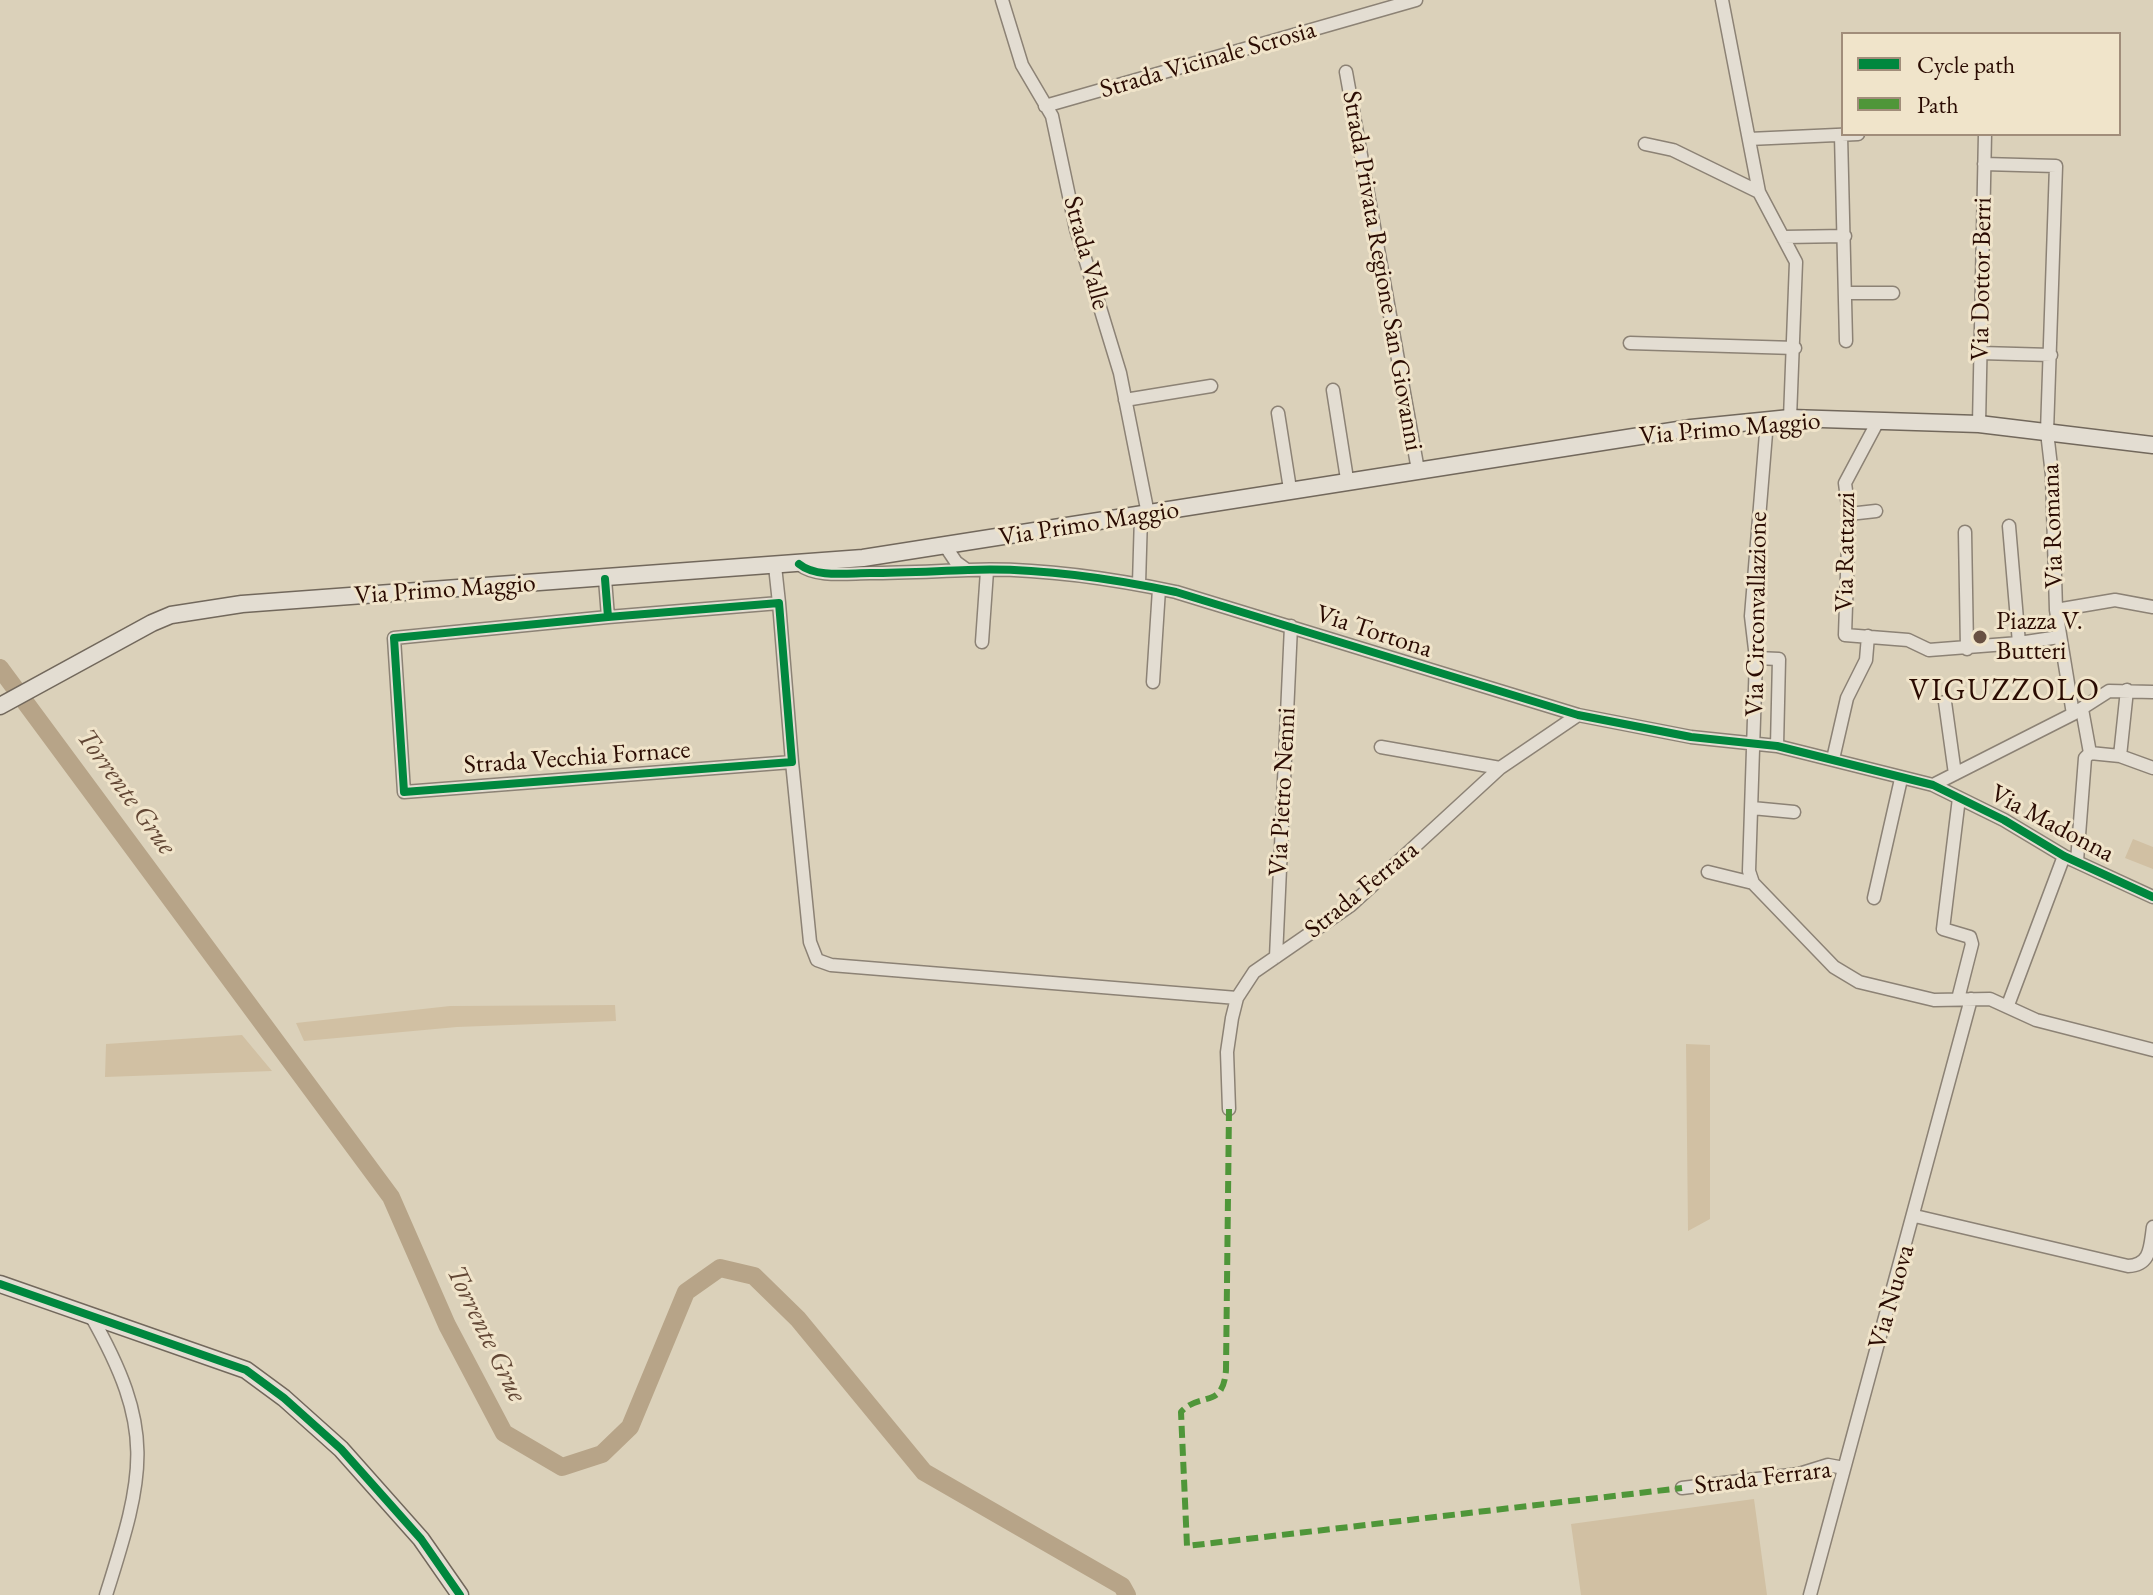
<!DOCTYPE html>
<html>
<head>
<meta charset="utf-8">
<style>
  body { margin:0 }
  #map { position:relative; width:2153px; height:1595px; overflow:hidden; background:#dbd1ba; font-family:"EB Garamond",serif }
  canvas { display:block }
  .legend { position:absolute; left:1841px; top:32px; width:280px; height:104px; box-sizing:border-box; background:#f0e4ca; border:2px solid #a18d7a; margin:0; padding:10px 14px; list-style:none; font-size:24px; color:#2a0b02 }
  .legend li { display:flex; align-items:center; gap:16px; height:40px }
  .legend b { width:40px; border:2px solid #a18d7a }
</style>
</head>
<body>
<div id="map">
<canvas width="2153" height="1595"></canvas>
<ul class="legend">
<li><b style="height:10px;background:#00873e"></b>Cycle path</li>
<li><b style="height:10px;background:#4f9639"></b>Path</li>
</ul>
</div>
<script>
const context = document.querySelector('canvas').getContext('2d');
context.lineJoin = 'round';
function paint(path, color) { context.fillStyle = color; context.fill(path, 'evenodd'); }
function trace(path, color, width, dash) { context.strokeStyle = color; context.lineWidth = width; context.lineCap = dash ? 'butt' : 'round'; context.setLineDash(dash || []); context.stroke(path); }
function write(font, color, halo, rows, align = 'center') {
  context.font = font + ' "EB Garamond",serif'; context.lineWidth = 6; context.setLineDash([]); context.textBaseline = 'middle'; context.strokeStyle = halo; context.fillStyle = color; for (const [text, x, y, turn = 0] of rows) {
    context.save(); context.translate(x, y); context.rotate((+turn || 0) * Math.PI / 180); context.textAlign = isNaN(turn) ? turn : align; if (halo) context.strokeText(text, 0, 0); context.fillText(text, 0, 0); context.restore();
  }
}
paint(new Path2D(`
  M2133,839L2153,847V869L2125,858Z
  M615,1005L616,1021L457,1027L304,1041L296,1023L450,1006Z
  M242,1035L272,1071L105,1077L106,1044Z
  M1686,1044L1710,1045V1219L1688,1231Z
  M1754,1499L1767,1595H1581L1571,1524Z`), '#d1c0a3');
trace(new Path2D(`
  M0,668L391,1197L447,1325L504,1433L562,1467L602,1454L630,1427L686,1292L720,1268L754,1276L798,1319L924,1472L1122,1586L1127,1595`), '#b7a488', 18);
const minor = new Path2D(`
  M1002,0L1022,65L1052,116L1076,229L1120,373L1148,514
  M1722,0L1759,192L1796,262L1790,418
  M1346,72L1418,470
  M1045,106L1416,0
  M1841,135L1846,341
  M1749,139L1858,134
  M1645,144L1673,150L1759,192
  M1984,164L2056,166L2047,432L2052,475L2056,610L2073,714
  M1784,237L1845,236
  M1845,293H1893
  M1630,343L1795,348
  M1981,353L2051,355
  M1333,390L1347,479
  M1125,400L1211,386
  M1278,413L1290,489
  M1767,421L1751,616L1756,658L1749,871L1753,883L1834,967L1859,982L1934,1000L1990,999L2036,1020L2153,1050
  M1878,421L1845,483L1849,514L1845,635L1908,640L1929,650L2019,643
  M1979,424L1985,134
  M1849,514L1876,511
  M2009,526L2019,643L2059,637
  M1965,532L1967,649
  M946,547L956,562L967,570
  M799,564C816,578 848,573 870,573C903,573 936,571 968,570C1037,567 1109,578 1176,592L1578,715L1691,737L1777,746L1933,785L2004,820L2064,856L2153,897
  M775,566L779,603
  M605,579L608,617L394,638L404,792L792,762L779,603L608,617
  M1139,584L1141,516
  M2056,610L2115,600L2153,607
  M982,642L987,571
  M1756,658L1779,659L1777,746
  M1153,682L1159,589
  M1945,702L1955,774
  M1381,747L1500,768
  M2090,753L2120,756L2153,768
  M2120,756L2127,690
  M1833,759L1847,698L1866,660L1868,636
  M792,762L810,942L817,960L831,965L1237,998
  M1933,785L2073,714L2109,691L2153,692
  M1752,808L1794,812
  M2077,861L2085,758L2090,753L2082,709
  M1708,872L1753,883
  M1874,898L1901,779
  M1276,957L1291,626
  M1958,999L1972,944L1970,937L1943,929L1959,798
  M2008,1005L2064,856
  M1229,1109L1227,1052L1232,1018L1237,998L1254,972L1351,905L1500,768L1578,715
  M1915,1216L2128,1266C2151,1265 2150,1247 2153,1227
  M90,1314C156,1430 145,1472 106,1595
  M1682,1488L1799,1474L1828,1465L1844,1468
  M1810,1595L1971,999`);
const secondary = new Path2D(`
  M0,706L152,623L171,615L242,604L863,558L1691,428L1790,418L1979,424L2153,445
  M0,1284L246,1370L284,1398L341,1449L421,1539L460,1595`);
trace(minor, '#8c8275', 15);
trace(secondary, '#72685c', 19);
trace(minor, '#e3ddd2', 12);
trace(secondary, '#e3ddd2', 16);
trace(new Path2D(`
  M1229,1109L1226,1370C1223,1410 1200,1391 1181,1412L1187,1546L1682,1488`), '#4f9639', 6, [12, 6]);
trace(new Path2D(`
  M799,564C816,578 848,573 870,573C903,573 936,571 968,570C1037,567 1109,578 1176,592L1578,715L1691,737L1777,746L1933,785L2004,820L2064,856L2153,897
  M605,579L608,617L394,638L404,792L792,762L779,603L608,617
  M0,1284L246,1370L284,1398L341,1449L421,1539L460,1595`), '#00873e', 8);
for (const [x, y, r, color] of [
  [1980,637,8,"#685042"]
]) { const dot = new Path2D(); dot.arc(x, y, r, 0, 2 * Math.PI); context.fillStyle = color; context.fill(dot); trace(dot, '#f0e4ca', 3); }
write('26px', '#2a0b02', '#f0e4ca', [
  ["Strada Vicinale Scrosia",1208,60,-16],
  ["Strada Valle",1086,253,75],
  ["Strada Privata Regione San Giovanni",1382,271,80],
  ["Via Dottor Berri",1982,279,-89],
  ["Via Primo Maggio",1730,429,-5],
  ["Via Primo Maggio",1089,524,-9],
  ["Via Romana",2053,526,-92],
  ["Via Rattazzi",1846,552,-89],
  ["Via Primo Maggio",445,590,-4],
  ["Via Circonvallazione",1757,614,-89],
  ["Via Tortona",1374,632,18],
  ["Strada Vecchia Fornace",577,758,-4],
  ["Via Pietro Nenni",1283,792,-87],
  ["Via Madonna",2052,824,28],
  ["Strada Ferrara",1362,890,-39],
  ["Via Nuova",1892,1297,-74],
  ["Strada Ferrara",1763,1478,-7]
]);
write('26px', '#2a0b02', '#f0e4ca', [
  ["Piazza V.",1996,622],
  ["Butteri",1996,652]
], 'left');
write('italic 28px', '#624735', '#f0e4ca', [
  ["Torrente Grue",126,792,54],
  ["Torrente Grue",486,1334,64]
]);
context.letterSpacing = '2px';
write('30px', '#2a0b02', '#f0e4ca', [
  ["VIGUZZOLO",2005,692]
]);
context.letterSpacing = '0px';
</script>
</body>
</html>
